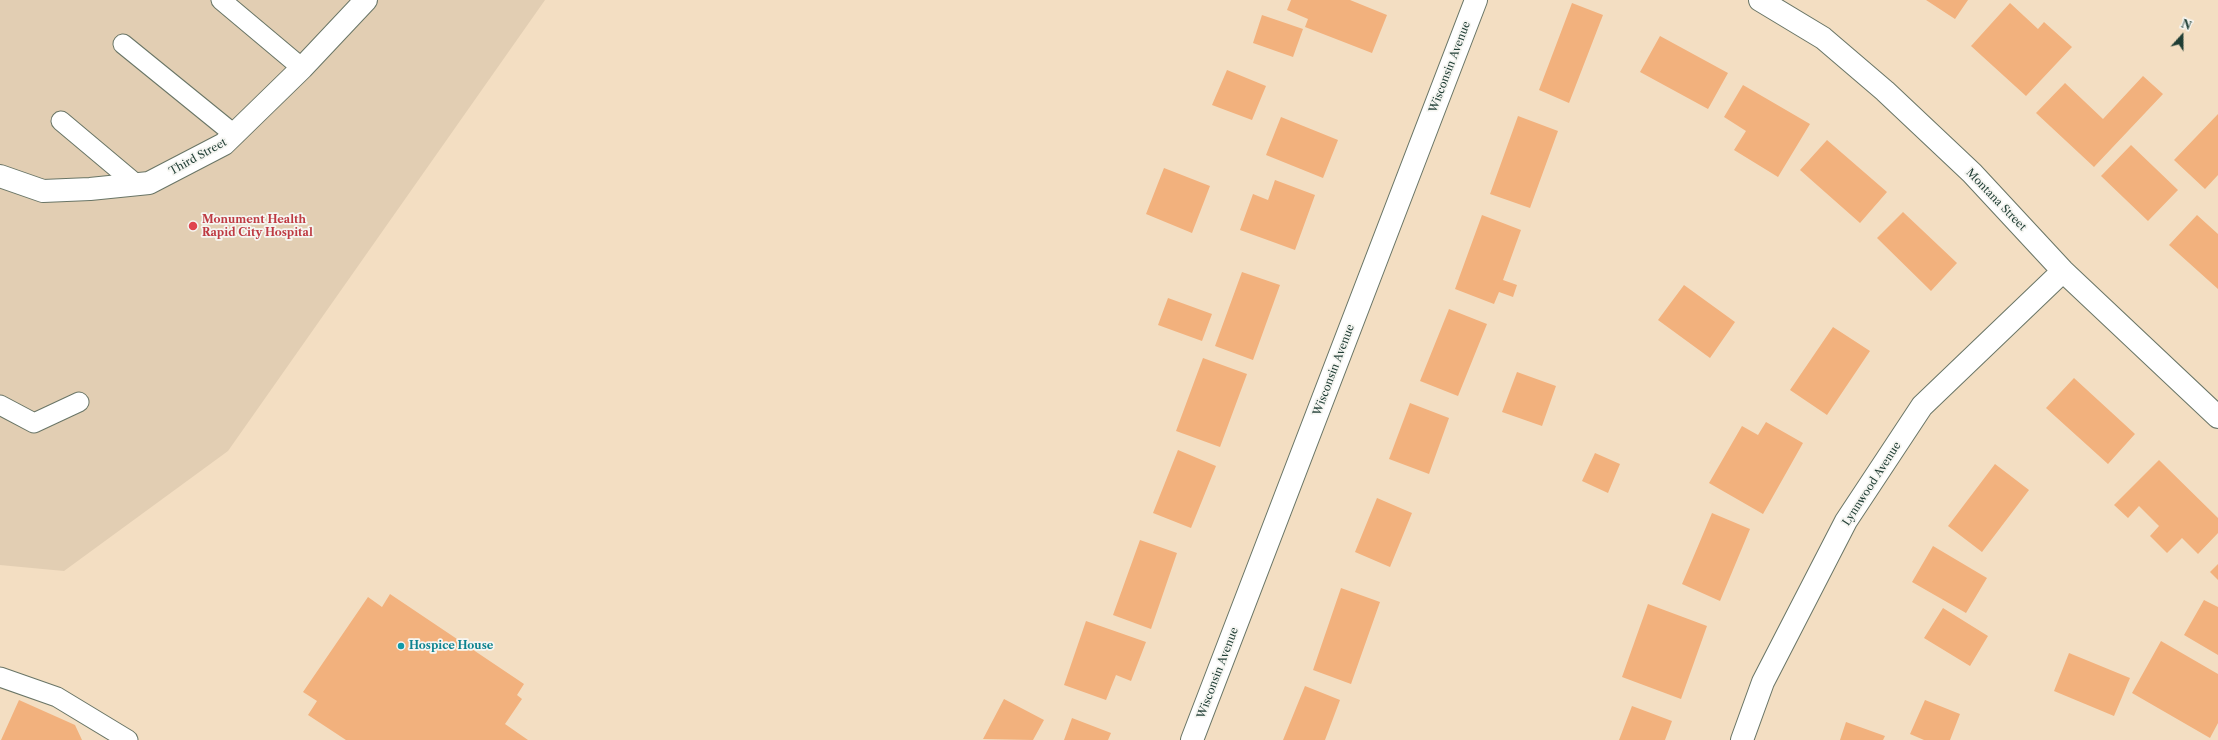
<!DOCTYPE html>
<html>
<head>
<meta charset="utf-8">
<style>
  body { margin:0 }
  #map { position:relative; width:2218px; height:740px; overflow:hidden; background:#f3dec2; font-family:"Libre Caslon Text",serif }
  canvas { display:block }
  .north { position:absolute; left:2162px; top:16px; width:40px; height:40px; -webkit-text-stroke:3px #f6f6f2; paint-order:stroke; rotate:21deg; font-size:11px; font-weight:700; line-height:16px; text-align:center; color:#1f3d34 }
  .north::after { content:''; display:block; margin:auto; width:14px; height:18px; background:#1f3d34; clip-path:polygon(50% 0,100% 100%,50% 72%,0 100%) }
</style>
</head>
<body>
<div id="map">
<canvas width="2218" height="740"></canvas>
<div class="north">N</div>
</div>
<script>
const context = document.querySelector('canvas').getContext('2d');
context.lineJoin = 'round';
function paint(path, color) { context.fillStyle = color; context.fill(path, 'evenodd'); }
function trace(path, color, width, dash) { context.strokeStyle = color; context.lineWidth = width; context.lineCap = dash ? 'butt' : 'round'; context.setLineDash(dash || []); context.stroke(path); }
function write(font, color, halo, rows, align = 'center') {
  context.font = font + ' "Libre Caslon Text",serif'; context.lineWidth = 3.5; context.setLineDash([]); context.textBaseline = 'middle'; context.strokeStyle = halo; context.fillStyle = color; for (const [text, x, y, turn = 0] of rows) {
    context.save(); context.translate(x, y); context.rotate((+turn || 0) * Math.PI / 180); context.textAlign = isNaN(turn) ? turn : align; if (halo) context.strokeText(text, 0, 0); context.fillText(text, 0, 0); context.restore();
  }
}
paint(new Path2D(`
  M0,0H545L228,451L64,571L0,565Z`), '#e2ceb3');
paint(new Path2D(`
  M1291,0H1350L1387,15L1372,53L1305,27L1308,19L1287,10Z
  M1926,0H1968L1955,19Z
  M1572,3L1603,15L1569,103L1539,90Z
  M2010,3L2038,29L2044,22L2072,47L2026,96L1971,46Z
  M1262,15L1303,29L1293,57L1253,43Z
  M1660,36L1728,73L1708,109L1640,72Z
  M1227,70L1266,86L1252,120L1212,105Z
  M2143,76L2163,94L2094,167L2036,113L2065,83L2103,119Z
  M1743,85L1810,124L1778,177L1734,150L1746,131L1724,117Z
  M2218,114V175L2205,189L2174,160Z
  M1518,116L1558,131L1530,208L1490,194Z
  M1281,117L1338,140L1323,178L1266,155Z
  M1827,140L1887,192L1860,223L1800,170Z
  M2131,145L2178,190L2148,221L2101,176Z
  M1164,168L1210,186L1192,233L1146,214Z
  M1275,180L1315,195L1295,250L1240,230L1253,194L1268,200Z
  M1903,212L1957,263L1931,291L1877,238Z
  M1482,215L1521,230L1503,280L1517,285L1513,297L1499,292L1494,304L1455,289Z
  M2197,215L2218,234V289L2169,245Z
  M1242,272L1280,285L1253,360L1215,346Z
  M1684,285L1735,322L1710,358L1658,320Z
  M1168,298L1212,314L1202,341L1158,325Z
  M1449,309L1487,324L1458,396L1420,381Z
  M1833,327L1870,351L1827,415L1790,390Z
  M1203,358L1247,374L1220,447L1176,431Z
  M1517,372L1556,386L1542,426L1502,412Z
  M2074,378L2135,434L2108,464L2046,408Z
  M1410,403L1449,418L1429,474L1389,459Z
  M1766,422L1803,443L1763,514L1709,483L1742,426L1758,435Z
  M1178,450L1216,466L1191,528L1153,513Z
  M1595,453L1620,464L1608,493L1582,481Z
  M2159,460L2218,518V533L2198,554L2182,538L2167,553L2150,536L2159,526L2139,506L2128,518L2114,505Z
  M1995,464L2029,490L1982,552L1948,526Z
  M1377,498L1412,513L1390,567L1355,552Z
  M1712,513L1750,529L1720,601L1682,584Z
  M1140,540L1177,553L1151,629L1113,615Z
  M1933,546L1987,578L1966,613L1912,582Z
  M2218,564V580L2210,572Z
  M1341,588L1380,602L1351,684L1313,670Z
  M390,594L524,684L517,695L522,699L505,724L528,740H346L308,715L317,701L303,692L368,597L382,607Z
  M2204,600L2218,607V655L2184,635Z
  M1648,604L1707,626L1681,699L1622,677Z
  M1943,608L1988,636L1970,666L1924,638Z
  M1086,621L1146,642L1131,681L1116,675L1106,700L1064,685Z
  M2161,641L2218,674V723L2210,738L2132,693Z
  M2069,653L2130,678L2114,716L2054,691Z
  M1305,686L1340,700L1325,740H1283Z
  M1004,699L1044,720L1033,740L983,739Z
  M19,700L75,725L82,740H1Z
  M1925,700L1960,714L1950,740H1924L1910,734Z
  M1632,706L1672,721L1665,740H1619Z
  M1072,718L1111,733L1108,740H1064Z
  M1846,722L1885,736L1883,740H1840Z`), '#f2b17d');
const service = new Path2D(`
  M221,0L302,68
  M123,44L235,135
  M61,121L136,184
  M0,405L34,423L79,402
  M0,677L57,697L128,740`);
const minor = new Path2D(`
  M1760,0L1823,38L1885,91L1972,173L2063,271L2218,417
  M0,176L43,191L90,189L149,183L224,144L302,68L366,0
  M1192,740L1476,0
  M1742,740L1763,682L1846,521L1922,406L2063,271`);
trace(service, '#697566', 21);
trace(minor, '#697566', 24);
trace(service, '#fff', 19);
trace(minor, '#fff', 22);
for (const [x, y, r, color] of [
  [193,226,5,"#e0444e"],
  [401,646,4,"#0f9aa8"]
]) { const dot = new Path2D(); dot.arc(x, y, r, 0, 2 * Math.PI); context.fillStyle = color; context.fill(dot); trace(dot, '#f6f6f2', 1.5); }
write('11px', '#1f3d34', '#f6f6f2', [
  ["Wisconsin Avenue",1450,67,-69],
  ["Third Street",198,157,-29],
  ["Montana Street",1996,200,46],
  ["Wisconsin Avenue",1334,370,-69],
  ["Lynnwood Avenue",1872,484,-57],
  ["Wisconsin Avenue",1218,673,-69]
]);
write('bold 11px', '#be3a42', '#f6f6f2', [
  ["Monument Health",202,220],
  ["Rapid City Hospital",202,233]
], 'left');
write('bold 11px', '#0d838f', '#f6f6f2', [
  ["Hospice House",409,646]
], 'left');
</script>
</body>
</html>
